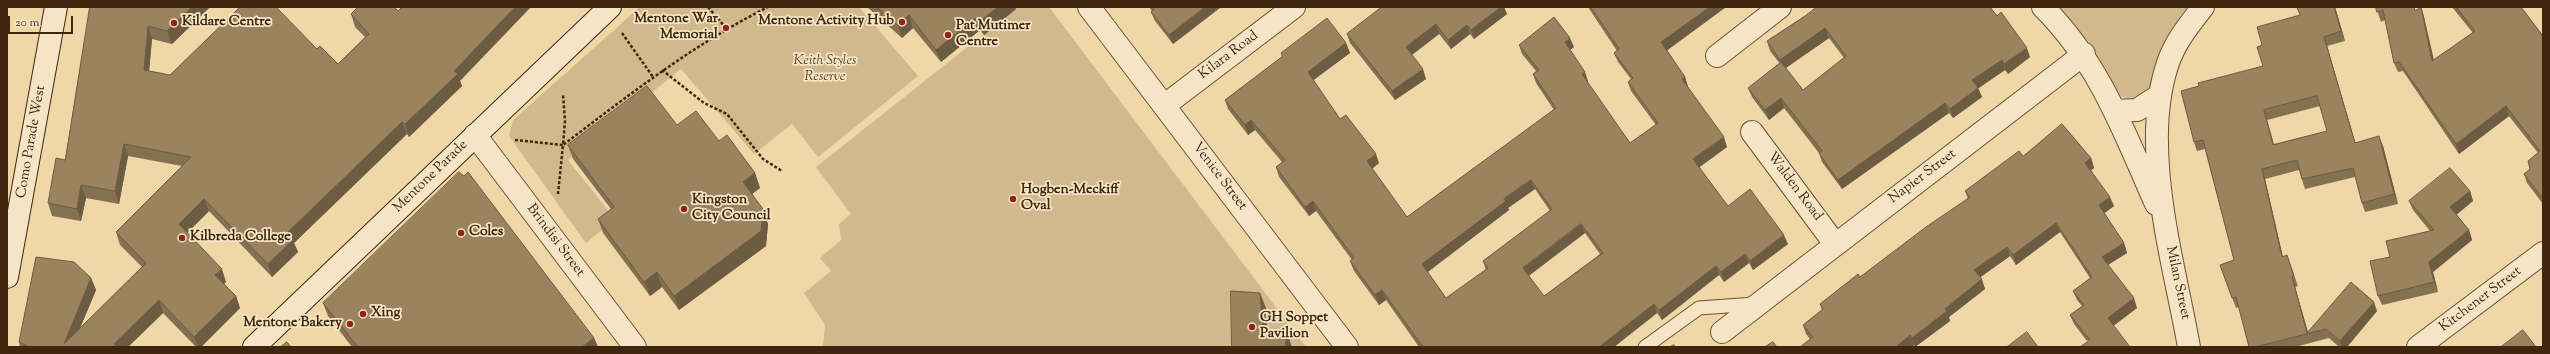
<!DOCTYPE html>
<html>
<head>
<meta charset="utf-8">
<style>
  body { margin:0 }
  #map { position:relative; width:2550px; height:354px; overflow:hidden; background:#efd7a7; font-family:"Sorts Mill Goudy",serif }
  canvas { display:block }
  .frame { position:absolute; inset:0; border:8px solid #3e270e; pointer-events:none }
  .scale { position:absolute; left:8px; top:16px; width:65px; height:18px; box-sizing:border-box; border:2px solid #3e270e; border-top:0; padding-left:5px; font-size:12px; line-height:14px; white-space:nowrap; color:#3e270e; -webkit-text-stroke:3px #f5e5c6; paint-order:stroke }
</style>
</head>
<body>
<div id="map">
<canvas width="2550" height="354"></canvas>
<div class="frame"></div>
<div class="scale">20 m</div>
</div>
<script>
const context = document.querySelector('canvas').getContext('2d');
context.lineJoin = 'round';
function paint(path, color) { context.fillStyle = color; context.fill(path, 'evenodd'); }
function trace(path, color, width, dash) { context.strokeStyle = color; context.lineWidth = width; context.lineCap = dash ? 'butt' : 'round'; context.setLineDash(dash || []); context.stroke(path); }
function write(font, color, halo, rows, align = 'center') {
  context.font = font + ' "Sorts Mill Goudy",serif'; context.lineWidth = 3.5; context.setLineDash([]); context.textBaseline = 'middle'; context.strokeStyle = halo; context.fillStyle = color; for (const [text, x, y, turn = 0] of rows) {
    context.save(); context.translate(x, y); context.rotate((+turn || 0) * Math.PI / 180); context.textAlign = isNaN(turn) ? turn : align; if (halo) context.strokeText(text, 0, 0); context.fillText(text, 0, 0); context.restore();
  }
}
paint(new Path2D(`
  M640,7H859L918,76L818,157L792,124L754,154L681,69L568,160L615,219L586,243L509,136L513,120Z
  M1018,7H1049L1306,347H823L825,325L804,293L831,271L820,258L841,240L839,224L851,214L816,167Z
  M2056,7H2191L2149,89L2143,96L2130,101L2116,93L2089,43Z`), '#d1b98d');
const lane = new Path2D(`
  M1645,347L1699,308L1755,304`);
const street = new Path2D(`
  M1089,7L1347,347
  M2043,7C2100,64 2124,132 2156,204
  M1717,56L1780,7
  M1165,105L1294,7
  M2115,111L2137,110L2160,95
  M1752,132L1835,244
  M475,135L635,347
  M1722,332L2084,54
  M2189,347C2174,262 2139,147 2168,63C2175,42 2189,25 2203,7
  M2418,347L2543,253`);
const secondary = new Path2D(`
  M7,277L56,7
  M254,347L610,7`);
trace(lane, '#6a5334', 15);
trace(street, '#6a5334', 24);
trace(secondary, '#3e270e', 24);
trace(new Path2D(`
  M708,7L726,28
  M622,33L653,77
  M662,70L704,103L727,114L763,159L782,171
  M515,140L563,145L565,121L563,94
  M558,194L563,145C629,95 694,44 768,7`), '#3e270e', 2.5, [3, 2]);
trace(lane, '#f5e5c6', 13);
trace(street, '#f5e5c6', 22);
trace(secondary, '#f5e5c6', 22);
paint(new Path2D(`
  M90,7H210L172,44L152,39L149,71L170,75L317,49L338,64L365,37L355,27L351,14L460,81L462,86L409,137L407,134L294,243L298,252L272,277L209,211L187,233L226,282L224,284L236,296L240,308L201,347H196L163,313L128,347H20L19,342L91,278L96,290L80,328L142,267L120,245L116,232L182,166L128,156L119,204L86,198L81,221L52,216L48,203L65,160Z
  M867,7H1015L1016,9L984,35L980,30L941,62L913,28L902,38Z
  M1149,7H1221L1173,44L1155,21L1151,12L1152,11Z
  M1382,7H1504L1507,14L1474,39L1470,34L1451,49L1439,34L1412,55L1426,79L1395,100L1350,43L1347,34Z
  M1588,7H1726L1667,50L1685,77L1688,87L1727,147L1699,167L1728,206L1788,244L1753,270L1749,263L1724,282L1719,275L1662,320L1657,313L1614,347H1419L1386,300L1379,305L1354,271L1350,261L1352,260L1316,211L1309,216L1279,177L1276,167L1282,162L1255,130L1248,135L1228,109L1225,100L1282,57L1281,53L1346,43L1350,53L1313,80L1340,119L1379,163L1372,169L1407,217L1554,110L1536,83L1533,74L1536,71L1522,54L1519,45L1574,47L1570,50L1588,81L1587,82L1630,143L1656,125L1631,91L1628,82L1631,79L1618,62L1614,53L1617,51ZM1535,189L1550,211L1483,261L1486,270L1446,298L1428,272L1509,210L1508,208ZM1585,233L1600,254L1544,296L1529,276Z
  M2297,7H2335L2345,41L2327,46L2355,142L2383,146L2398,204L2365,212L2362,203L2355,177L2305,189L2299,170L2265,179L2283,257L2287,255L2298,286L2295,287L2308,332L2377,311L2347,347H2339L2329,338L2295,347H2249L2239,307L2236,308L2220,265L2234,260L2205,149L2197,151L2194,142L2199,86L2263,66L2262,45L2300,15ZM2320,106L2327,131L2274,144L2267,120Z
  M2376,7L2416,11L2421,7L2424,17L2434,60L2473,33L2452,7H2521L2543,36V204L2527,183L2524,174L2530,169L2538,153L2509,116L2459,154L2403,71L2398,72L2394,63L2385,20L2381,22Z
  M1805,16H1997L2030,57L2008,74L2005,70L1978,88L1982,97L1953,118L1949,113L1842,189L1822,162L1819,153L1784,108L1769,120L1752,97L1748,88L1780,64L1770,51L1767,41ZM1829,38L1844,58L1803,90L1786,68Z
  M677,125L719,141L755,173L760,188L752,194L768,224L766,246L679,310L662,287L650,296L603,233L598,219L611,209L573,159L568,145Z
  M2023,156L2091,158L2094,168L2091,170L2114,206L2104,213L2124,243L2127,253L2108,265L2137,308L2114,325L2087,341L2074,324L2070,315L2082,306L2077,300L2073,291L2090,278L2060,232L2016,265L2010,256L1980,277L1985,289L1949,317L1950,321L1915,347L1914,345L1911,347H1800L1810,339L1806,334L1803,325L1822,310L1820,304L1860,277L1968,199L1965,191Z
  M2470,191L2473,201L2456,214L2469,230L2472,240L2433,272L2438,292L2382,305L2378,296L2390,257L2430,231L2413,210L2409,201Z
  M323,303L594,338L598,347H352L328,316Z`), '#847151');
paint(new Path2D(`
  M192,7H210L172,44L167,31Z
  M515,7H531L460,81L462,86L409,137L405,124L454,71Z
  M998,7H1015L1016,9L984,35L979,22Z
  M1205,7H1221L1173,44L1169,35Z
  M1501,7H1504L1507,14L1474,39L1471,30Z
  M1710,7H1726L1665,52L1661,42Z
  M2334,7H2335L2345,41L2341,31Z
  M2421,7L2424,17L2436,71L2432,61Z
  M909,15L913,28L902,38L898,25Z
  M976,18L980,30L941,62L936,50Z
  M1436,24L1439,34L1409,57L1406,47Z
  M1467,25L1470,34L1451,49L1448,40Z
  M148,26L152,39L148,83L144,70Z
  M1825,28L1829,38L1784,69L1780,60Z
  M2324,37L2327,46L2358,152L2355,143Z
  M1570,38L1574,47L1568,51L1565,42Z
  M1346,43L1350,53L1311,82L1308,72Z
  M2027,48L2030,57L2008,74L2004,64Z
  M2002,60L2005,70L1976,90L1972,80Z
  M1423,69L1426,79L1395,100L1392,91Z
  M1585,72L1588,81L1585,84L1582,74Z
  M1685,77L1688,87L1682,79Z
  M1978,88L1982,97L1953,118L1950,109Z
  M1781,98L1784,108L1769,120L1765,110Z
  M1945,103L1949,113L1842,189L1838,180Z
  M2506,106L2509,116L2459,154L2456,144Z
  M2264,110L2267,120L2276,154L2273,145Z
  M1251,120L1255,130L1248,135L1245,125Z
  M402,122L407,134L294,243L298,252L272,277L268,264L287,233Z
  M2379,136L2383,146L2398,204L2394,194Z
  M1724,137L1727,147L1697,169L1693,159Z
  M124,144L128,156L119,204L115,191Z
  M1376,154L1379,163L1370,170L1367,161Z
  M2091,158L2094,168L2089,172L2085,163Z
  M2262,169L2265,179L2285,267L2282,257Z
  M755,173L760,188L748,197L743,182Z
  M1531,180L1535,189L1508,208L1509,210L1426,273L1422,264L1504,199Z
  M81,185L86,198L81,221L77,209Z
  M2470,191L2473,201L2454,217L2450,207Z
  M2110,197L2114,206L2102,215L2099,205Z
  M204,199L209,211L183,237L179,224Z
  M1313,201L1316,211L1309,216L1305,207Z
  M763,209L768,224L766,246L679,310L674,296Z
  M2056,223L2060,232L2016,265L2013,255Z
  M1581,224L1585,233L1526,277L1523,268Z
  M2469,230L2472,240L2433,272L2438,292L2434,282L2429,262Z
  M1784,235L1788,244L1753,270L1750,261Z
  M2124,243L2127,253L2106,266L2102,257Z
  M2007,247L2010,256L1978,279L1974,270Z
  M1745,254L1749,263L1724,282L1721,272Z
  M1716,266L1719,275L1662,320L1659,310Z
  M222,269L226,282L220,287L215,275Z
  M657,272L662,287L650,296L644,282Z
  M2292,277L2295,287L2308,333H2307Z
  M91,278L96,290L72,347L64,344Z
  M1982,279L1985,289L1949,317L1950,321L1915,347L1912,338L1945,309Z
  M1382,290L1386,300L1379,305L1375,295Z
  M1260,293L1266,308L1268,347L1263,332Z
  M236,296L240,308L201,347H198L194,337Z
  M2134,298L2137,308L2112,327L2108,318Z
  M159,300L163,313L128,347H115L114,344Z
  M2374,302L2377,311L2347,347H2342L2340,341Z
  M1654,304L1657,313L1614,347H1599Z
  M1287,333L1292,347H1285Z
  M1910,335L1914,345L1911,347H1896Z
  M594,338L598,347H582Z`), '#6c5c42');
const building = new Path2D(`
  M90,7H192L167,31L148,26L144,70L170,75L240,7H276L317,49L320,46L338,64L369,34L351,14L358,7H394L398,11L402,7H515L454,71L458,74L405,124L402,122L287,233L293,240L268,264L204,199L179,224L222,269L215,275L236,296L194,337L159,300L114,344L117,347H29L19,342L36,257L74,262L91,278L64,344L146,263L116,232L191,157L124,144L115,191L81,185L77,209L48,203L56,158L65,160Z
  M877,7H998L979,22L976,18L936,50L909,15L898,25Z
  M1152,7H1205L1169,35L1151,12L1154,10Z
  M1382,7H1501L1471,30L1467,25L1448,40L1436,24L1406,47L1423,69L1392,91L1347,34Z
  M1591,7H1710L1661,42L1685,77L1682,79L1724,137L1693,159L1728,206L1750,189L1784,235L1750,261L1745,254L1721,272L1716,266L1659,310L1654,304L1599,347H1423L1382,290L1375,295L1350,261L1354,258L1313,201L1305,207L1276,167L1285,160L1251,120L1245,125L1225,100L1283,56L1281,53L1327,18L1346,43L1308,72L1340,119L1346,115L1376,154L1367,161L1407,217L1556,108L1533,74L1539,70L1519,45L1554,17L1570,38L1565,42L1585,72L1582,74L1630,143L1658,123L1628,82L1633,78L1614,53L1619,49ZM1531,180L1552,209L1483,261L1488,268L1446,298L1422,264L1506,201L1504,199ZM1581,224L1603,253L1544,296L1523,268Z
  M1817,7H1990L1997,16L2001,12L2027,48L2004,64L2002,60L1972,80L1978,88L1950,109L1945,103L1838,180L1819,153L1822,151L1781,98L1765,110L1748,88L1781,62L1803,90L1846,56L1825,28L1780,60L1767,41L1805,16Z
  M2297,7H2334L2341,31L2324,37L2355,143L2379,136L2394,194L2362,203L2353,168L2302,179L2297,160L2262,169L2282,257L2287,255L2294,276L2292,277L2307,333L2351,282L2374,302L2340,341L2326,329L2255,347H2249L2236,297L2232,298L2220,265L2234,260L2203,140L2194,142L2181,91L2199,86L2198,83L2263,66L2257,47L2262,45L2257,27L2300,15ZM2317,96L2327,131L2273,145L2264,110Z
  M2376,7H2414L2415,11L2421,7L2432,61L2475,31L2456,7H2521L2543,36V199L2524,174L2530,169L2528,161L2540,151L2506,106L2456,144L2399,62L2394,63L2383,10L2377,12Z
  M647,86L677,125L696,111L719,141L727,135L755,173L743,182L763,209L761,231L674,296L657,272L644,282L598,219L614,207L568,145Z
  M2062,124L2091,158L2085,163L2110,197L2099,205L2124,243L2102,257L2134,298L2108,318L2130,347H2080L2090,340L2070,315L2084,305L2073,291L2092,277L2056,223L2013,255L2007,247L1974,270L1982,279L1945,309L1947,311L1912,338L1910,335L1896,347H1800L1813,337L1803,325L1823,309L1820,304L1858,274L1860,277L1926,227L1970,197L1965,191L2019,151L2023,156Z
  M2450,168L2470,191L2450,207L2469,230L2429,262L2434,282L2378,296L2370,261L2390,257L2386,241L2434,230L2409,201Z
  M459,172L464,176L468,172L594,338L582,347H358L323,303Z
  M1231,291L1260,293L1263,332L1287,333L1285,347H1232Z
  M2523,330L2536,347H2501Z
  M2027,332L2038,347H2007Z
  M287,342L291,347H281Z
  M1773,342L1777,347H1765Z
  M1674,345L1675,347H1670Z`);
paint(building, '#9a835e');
trace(building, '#6c5c42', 1);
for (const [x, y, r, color] of [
  [902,22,4,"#8f2418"],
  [174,23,4,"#8f2418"],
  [726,28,4,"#8f2418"],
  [948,35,4,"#8f2418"],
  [1013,199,4,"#8f2418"],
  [684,209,4,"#8f2418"],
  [461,233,4,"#8f2418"],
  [182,238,4,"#8f2418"],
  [363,314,4,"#8f2418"],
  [350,324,4,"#8f2418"],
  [1252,327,4,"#8f2418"]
]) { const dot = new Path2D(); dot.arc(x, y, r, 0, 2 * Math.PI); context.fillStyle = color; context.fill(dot); trace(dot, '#f5e5c6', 1.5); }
write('bold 14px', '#3e270e', '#f5e5c6', [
  ["Mentone War",718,20,"right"],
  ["Memorial",718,36,"right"],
  ["Mentone Activity Hub",894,22,"right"],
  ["Kildare Centre",182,23],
  ["Pat Mutimer",956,27],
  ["Centre",956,43],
  ["Hogben-Meckiff",1021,191],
  ["Oval",1021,207],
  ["Kingston",692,201],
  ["City Council",692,217],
  ["Coles",469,233],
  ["Kilbreda College",190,238],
  ["Xing",371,314],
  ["GH Soppet",1260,319],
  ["Pavilion",1260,335],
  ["Mentone Bakery",342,324,"right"]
], 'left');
write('14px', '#3e270e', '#f5e5c6', [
  ["Kilara Road",1229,56,-37],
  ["Como Parade West",32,142,-80],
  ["Mentone Parade",431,177,-44],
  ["Venice Street",1219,177,53],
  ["Napier Street",1923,177,-37],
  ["Walden Road",1794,187,53],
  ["Brindisi Street",555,241,53],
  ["Milan Street",2177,283,78],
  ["Kitchener Street",2481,300,-37]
]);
write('italic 14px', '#5b4427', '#f5e5c6', [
  ["Keith Styles",825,62],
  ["Reserve",825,78]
]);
</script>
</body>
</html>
